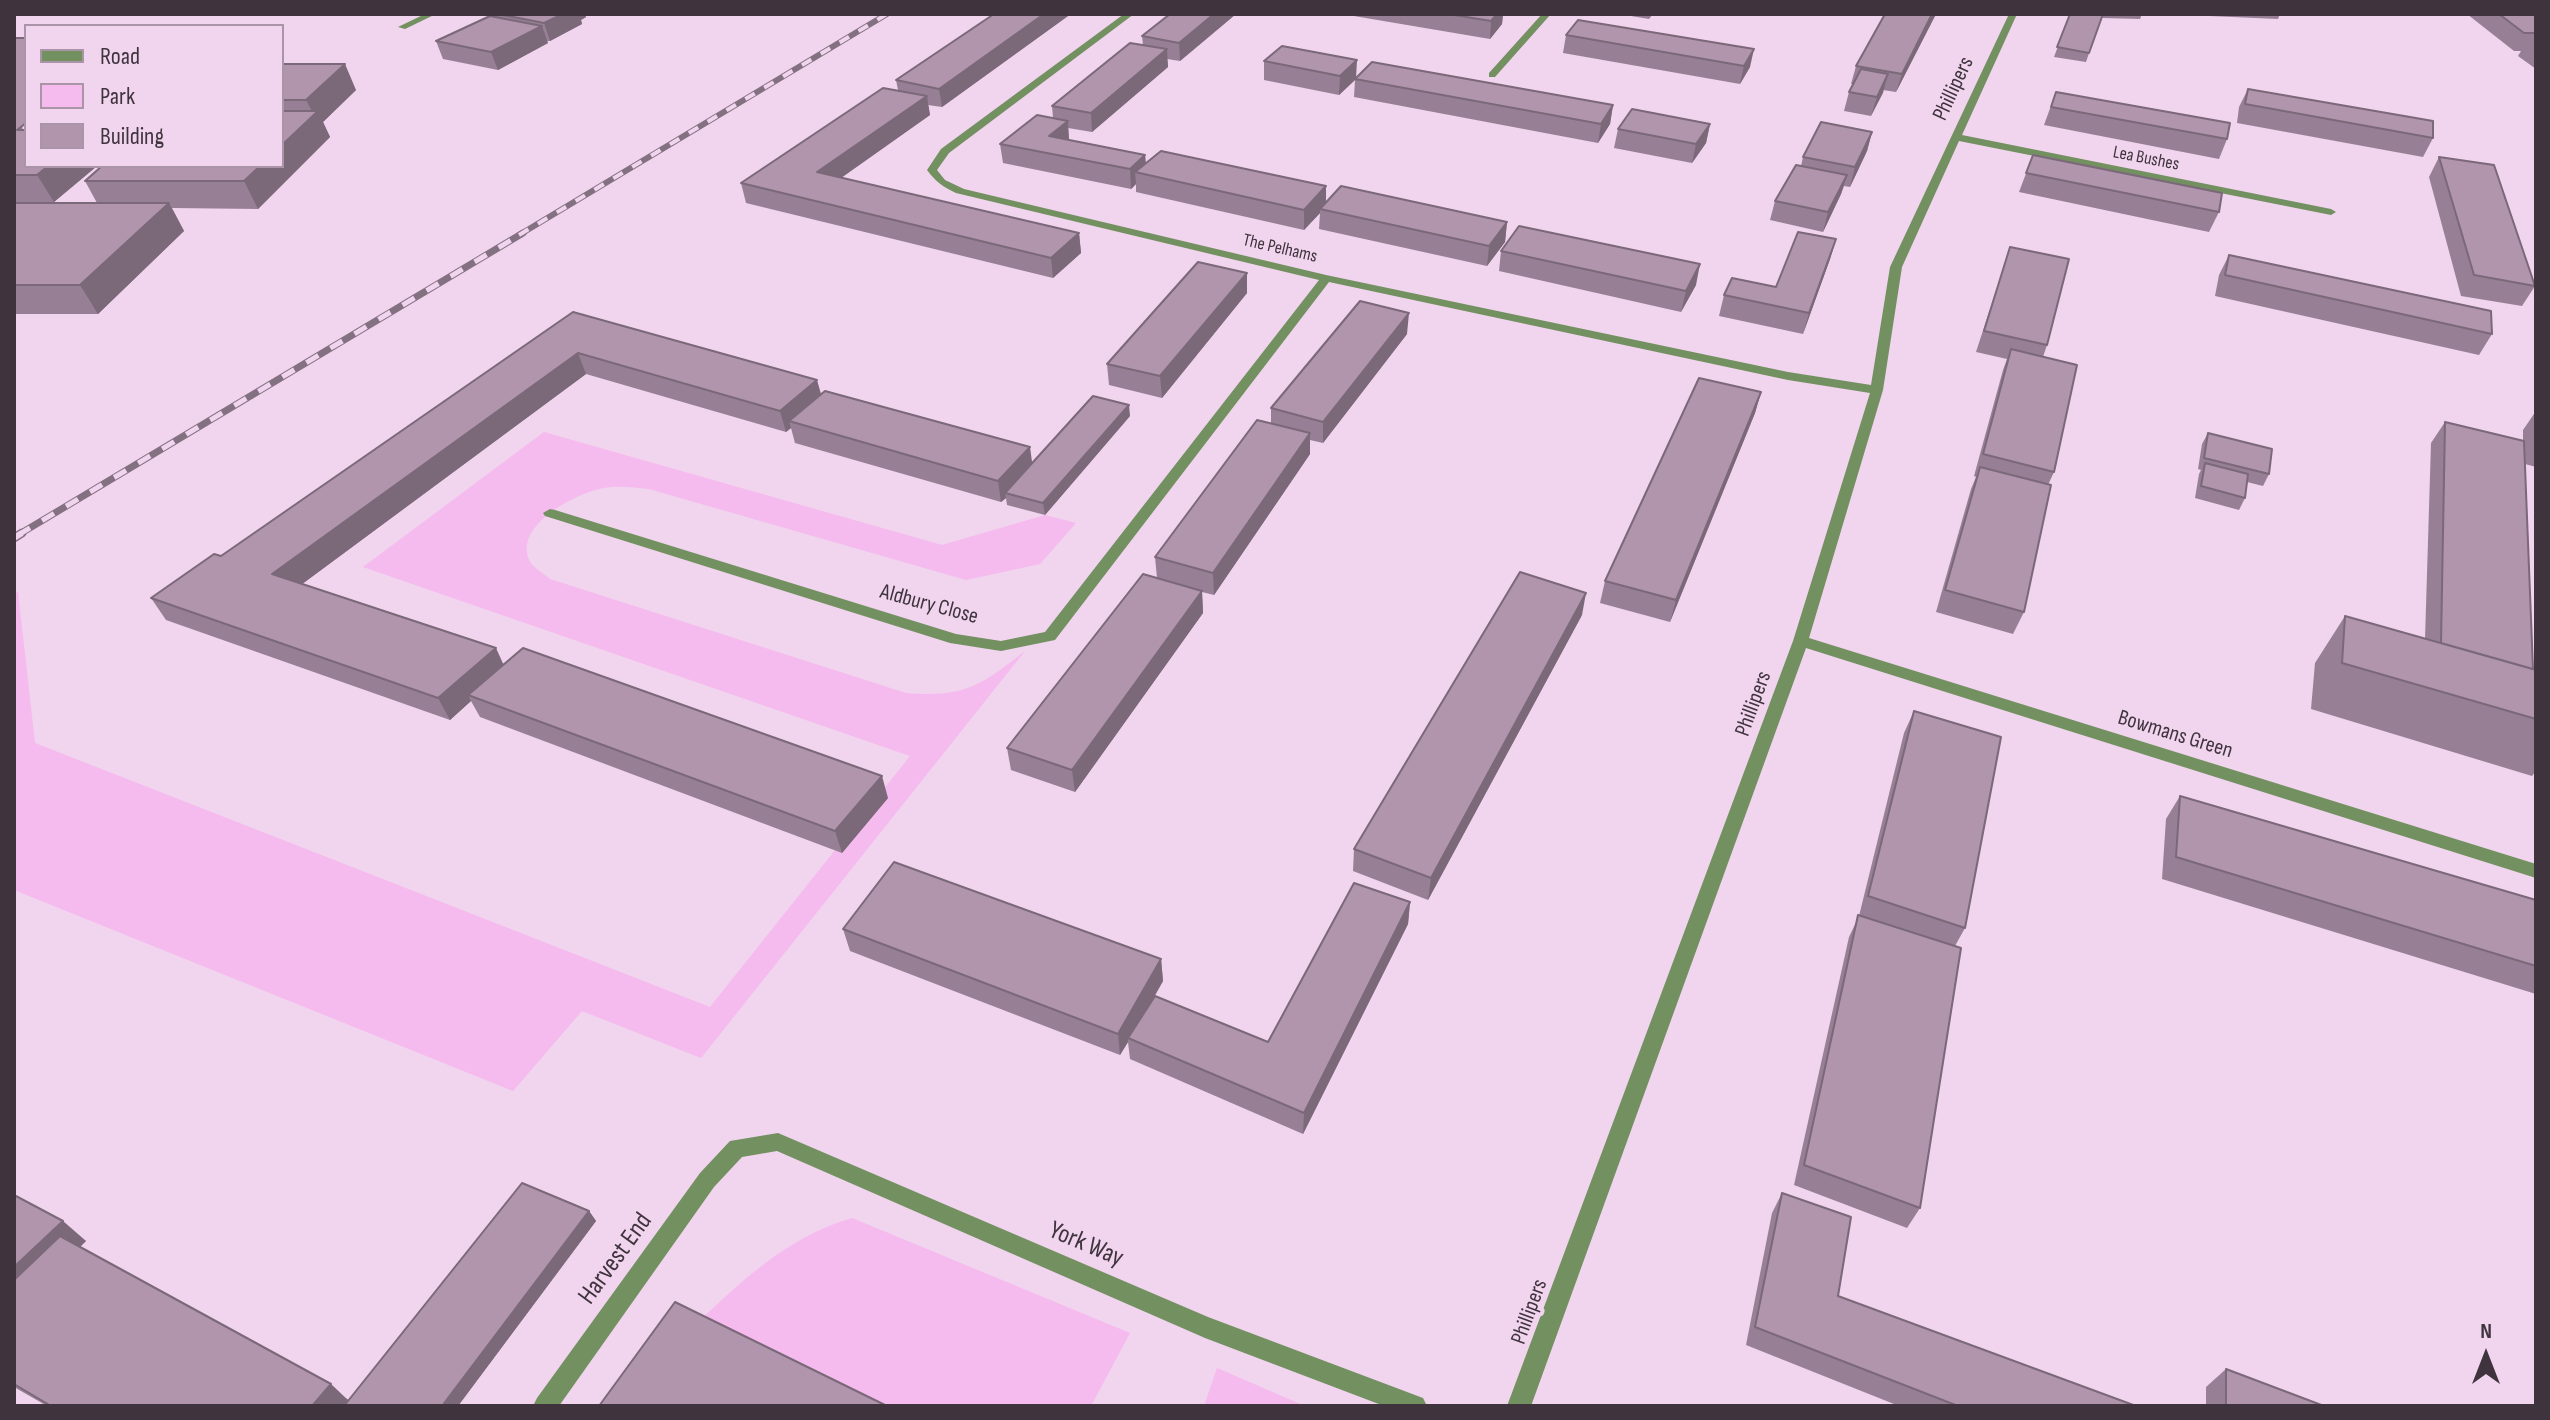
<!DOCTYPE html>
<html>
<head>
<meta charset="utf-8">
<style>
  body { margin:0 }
  #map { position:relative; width:2550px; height:1420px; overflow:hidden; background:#f1d4ed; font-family:"Sofia Sans Condensed",sans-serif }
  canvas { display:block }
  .frame { position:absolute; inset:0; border:16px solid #3f343e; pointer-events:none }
  .legend { position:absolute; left:24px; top:24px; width:260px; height:144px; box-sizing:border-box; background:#f1d4ed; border:2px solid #aa94a7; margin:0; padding:10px 14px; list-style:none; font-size:24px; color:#3f343e }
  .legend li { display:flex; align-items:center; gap:16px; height:40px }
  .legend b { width:40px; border:2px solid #aa94a7 }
  .north { position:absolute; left:2446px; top:1316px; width:80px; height:80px; -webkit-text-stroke:6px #f1d4ed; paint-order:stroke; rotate:0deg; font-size:22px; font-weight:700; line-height:32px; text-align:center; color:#3f343e }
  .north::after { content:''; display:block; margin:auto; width:28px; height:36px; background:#3f343e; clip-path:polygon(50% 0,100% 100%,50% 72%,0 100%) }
</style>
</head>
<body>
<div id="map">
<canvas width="2550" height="1420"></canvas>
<div class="frame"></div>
<ul class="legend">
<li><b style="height:10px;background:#729060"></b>Road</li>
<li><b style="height:22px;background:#f5baee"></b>Park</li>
<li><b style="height:22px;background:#b095ad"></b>Building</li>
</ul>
<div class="north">N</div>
</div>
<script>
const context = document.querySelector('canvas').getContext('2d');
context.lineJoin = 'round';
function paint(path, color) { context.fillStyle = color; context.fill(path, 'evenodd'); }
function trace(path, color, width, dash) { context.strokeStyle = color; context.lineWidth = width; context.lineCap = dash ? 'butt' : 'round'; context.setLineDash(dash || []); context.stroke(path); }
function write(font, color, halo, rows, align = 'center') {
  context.font = font + ' "Sofia Sans Condensed",sans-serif'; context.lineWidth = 8; context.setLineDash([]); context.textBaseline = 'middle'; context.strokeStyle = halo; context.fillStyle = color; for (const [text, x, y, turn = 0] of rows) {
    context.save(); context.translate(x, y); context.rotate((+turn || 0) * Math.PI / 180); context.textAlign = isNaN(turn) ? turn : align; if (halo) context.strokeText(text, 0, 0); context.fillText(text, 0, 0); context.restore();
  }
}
paint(new Path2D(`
  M544,432L942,545L1045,515L1076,523L1040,564L966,580L649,489C632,487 614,485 599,489C573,495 510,528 531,563C535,569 545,574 550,579L906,693C964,698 982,685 1025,651L701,1058L582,1011L513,1091L14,890V594L18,592L35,743L710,1007L910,756L363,567Z
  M852,1218L1130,1333L1091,1406H849L692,1328C742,1281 785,1238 852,1218Z
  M1217,1368L1305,1406H1204Z`), '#f5baee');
paint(new Path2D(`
  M425,14H436L405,29L398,27Z
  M1124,14H1134L949,153L937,170L945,180L964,189L1326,275L1788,372L1871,385L1890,267L2009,14H2017L1962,135L2331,209L2336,212L2331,215L1959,141L1902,267L1883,390L1809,638L2536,864V878L1806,648L1531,1406H1507L1793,641L1870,393L1788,380L1329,282L1055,640L1001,651L950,643L545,516L543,513L550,509L555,510L956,634L1001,641L1045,632L1319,280L956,193C943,187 936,182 927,170L941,149Z
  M1542,14H1551L1495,77H1489V73Z
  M778,1133L1208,1317L1423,1398L1427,1406H1384L1205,1338L777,1151L742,1157L714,1187L559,1406H533L537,1398L700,1173L730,1141Z`), '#729060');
const railFar2 = new Path2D(`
  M519,235L887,14`);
const railFar1 = new Path2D(`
  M18,535L523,233`);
const rail = new Path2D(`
  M14,538L22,533`);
trace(railFar2, '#837181', 6);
trace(railFar1, '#837181', 7);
trace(rail, '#837181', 9);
trace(railFar2, '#f1d4ed', 4, [11]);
trace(railFar1, '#f1d4ed', 5, [14]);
trace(rail, '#f1d4ed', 6, [18]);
paint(new Path2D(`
  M494,14H585L586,17L581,20L582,24L550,41H547L548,43L498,70L443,59L436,41L495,17Z
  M994,14H1068V16L942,107L928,105L930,115L841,178L1079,233L1081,253L1053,278L746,203L741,183L898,90L896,80Z
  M1236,14L1180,61L1167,59L1168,67L1092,132L1068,128L1069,140L1145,155L1146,163L1326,203L1507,222L1505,242L1487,266L1319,229L1320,213L1304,230L1136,192V184L1131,189L1003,163L1000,144L1053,118L1052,106L1143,45L1142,36Z
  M1342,14H1503L1502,24L1490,39Z
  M1619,14H1653L1649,19Z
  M1885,14H1936L1896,92L1883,90L1871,116L1844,111L1849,92L1853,84H1851L1856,66Z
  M2070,14H2142L2140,19L2103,18L2102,15L2086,62L2054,57Z
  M2164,14H2280L2278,19Z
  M2467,14H2536V69L2518,56L2521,51H2514Z
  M1578,20L1750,67L1740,84L1563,53L1566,35Z
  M14,38L26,166H97L54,202H14Z
  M1264,61L1357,78L1613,105L1610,124L1598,143L1354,97L1355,80L1339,95L1264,80Z
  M282,64L356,90L323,122L330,137L258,209L172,208L184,231L98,314H14V203H97L85,181L282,166Z
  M2248,89L2433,138L2423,157L2237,123L2239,107Z
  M2056,92L2227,139L2219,159L2044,125Z
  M1710,124L1706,143L1692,163L1614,148L1618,129Z
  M1872,132L1867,151L1850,187L1844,186L1841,194L1823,232L1770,220L1775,201L1801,166L1803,157Z
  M2033,155L2219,212L2209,232L2019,192Z
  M2439,157L2535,286L2522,306L2461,296L2429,177Z
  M1836,239L1830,259L1803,334L1719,316L1724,295L1776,287Z
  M2010,247L2047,345L2043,357L2054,472L2048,485L2024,612L2013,634L1936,612L1971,489L1976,477L1974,476L2003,370L2007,359L1976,352Z
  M1501,251L1696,285L1681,312L1499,271Z
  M2229,255L2492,334L2479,355L2215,296L2219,275Z
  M1247,273V293L1162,398L1109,385L1107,364Z
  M573,312L821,395L1032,463L1130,416L1045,515L1007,505L1006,498L1001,502L795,443L791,428L786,432L586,374L302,584L504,664L888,798L842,853L480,717L471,701L450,720L166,620L151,598L221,556Z
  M1407,334L1323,443L1310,440V454L1214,595L1202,592L1203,613L1075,792L1011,770L1007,748L1157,578L1155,557L1271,423V408Z
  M1761,392L1755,413L1670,622L1600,603L1605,581Z
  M2536,411V467L2525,464L2533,669L2536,670V771L2532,776L2311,709L2315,663L2345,616L2425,639L2431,443L2445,422L2523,441V430Z
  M2208,433L2269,474L2263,486L2247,482L2245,498L2239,510L2195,498L2199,474L2201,470L2198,469L2202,444Z
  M1582,615L1428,900L1353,871L1354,849Z
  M1914,711L1965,928L1955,946L1920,1208L1907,1228L1794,1185L1849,937L1859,916L1904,733Z
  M2180,796L2536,900V994L2162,879L2166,819Z
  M1410,902L1408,924L1303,1134L1130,1059L1128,1042L1120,1055L850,951L843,929L1161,959L1163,981L1148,1008L1268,1042Z
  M1782,1193L1838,1296L2136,1406H1899L1746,1345L1772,1213Z
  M14,1195L86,1241L80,1247L349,1400L589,1211L596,1221L458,1406H47L14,1387Z
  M2226,1369L2324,1406H2206V1387Z`), '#978095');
paint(new Path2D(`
  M563,14H585L586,17L581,20L582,24L550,41L544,23Z
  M1044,14H1068V16L942,107L939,89Z
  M1214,14H1236L1180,61L1179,43Z
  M1497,14H1503L1502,24L1490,39L1491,21Z
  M1932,14H1936L1896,92L1902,74Z
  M542,26L548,43L498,70L491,52Z
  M1167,49L1168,67L1092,132L1091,113Z
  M1754,49L1750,67L1740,84L1744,66Z
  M1357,60L1356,79L1339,95L1340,76Z
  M345,64L356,90L323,122L330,137L258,209L244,181L260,166H282V145L314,115L306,100Z
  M1888,74L1883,93L1871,116L1877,97Z
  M927,96L930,115L821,192L817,172Z
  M1613,105L1610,124L1598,143L1601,124Z
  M1068,121L1069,140L1051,155L1049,136Z
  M1710,124L1706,143L1692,163L1696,144Z
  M1872,132L1867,151L1850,187L1855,167Z
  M1145,155L1146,174L1135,172L1136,184L1131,189L1130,169Z
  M48,166H97L54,202L37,175Z
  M1847,175L1841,194L1823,232L1828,212Z
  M1326,186V206L1320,209V213L1304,230V210Z
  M169,203L184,231L98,314L80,285Z
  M1507,222L1505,242L1487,266L1489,246Z
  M1079,233L1081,253L1053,278L1051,258Z
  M1836,239L1830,259L1803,334L1809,313Z
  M1700,264L1696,285L1681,312L1686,291Z
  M1247,273V293L1162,398L1160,376Z
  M1409,313L1407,334L1323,443V422Z
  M578,353L586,374L286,596L272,574Z
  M817,380L823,401L789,421L791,428L786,432L780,411Z
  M1761,392L1755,413L1670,622L1676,600Z
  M1129,405L1130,416L1045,515L1043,503Z
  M1310,433V454L1214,595L1213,573Z
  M1030,447L1033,469L1005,493L1006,498L1001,502L998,481Z
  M1202,591L1203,613L1075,792L1072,770Z
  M1586,593L1582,615L1428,900L1431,878Z
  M496,648L506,670L468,695L471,701L450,720L438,698Z
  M882,776L888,798L842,853L835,831Z
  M1410,902L1408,924L1303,1134L1304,1113Z
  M1161,959L1163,981L1130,1039L1128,1038V1042L1120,1055L1118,1034Z
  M589,1211L596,1221L458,1406H442Z
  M63,1221L86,1241L14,1310V1267Z
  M331,1384L350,1402L347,1406H312Z`), '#7b6879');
const building = new Path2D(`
  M498,14H563L544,23Z
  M994,14H1044L939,89L896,80Z
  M1170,14H1214L1179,43L1142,36Z
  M1448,14H1497L1491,21Z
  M1885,14H1932L1902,74L1856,66Z
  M2070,14H2103L2089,53L2057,47Z
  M2499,14H2536V33H2524Z
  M490,16L542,26L491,52L436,41Z
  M1578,20L1754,49L1744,66L1566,35Z
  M14,38H26V123L17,130H26V166H48L37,175H14Z
  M1130,43L1167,49L1091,113L1052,106Z
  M1282,46L1357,60L1340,76L1264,61Z
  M1372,62L1613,105L1601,124L1355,79Z
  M282,64H345L306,100H282Z
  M1861,69L1888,74L1877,97L1849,92Z
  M883,88L927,96L817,172L1079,233L1051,258L741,183Z
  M2248,89L2433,121V138L2245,104Z
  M2056,92L2230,123L2227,139L2051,107Z
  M1632,109L1710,124L1696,144L1618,129Z
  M282,111H318L282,145Z
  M1037,115L1068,121L1049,136L1145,155L1130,169L1000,144Z
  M1821,122L1872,132L1855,167L1803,157Z
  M1161,151L1326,186L1304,210L1135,172Z
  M2033,155L2222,193L2219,212L2026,173Z
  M2439,157L2494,165L2535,286L2474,275Z
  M1796,165L1847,175L1828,212L1775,201Z
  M102,166H260L244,181H85Z
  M1341,186L1507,222L1489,246L1320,209Z
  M14,203H169L80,285H14Z
  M1519,226L1700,264L1686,291L1501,251Z
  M1798,232L1836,239L1809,313L1724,295L1732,278L1776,287Z
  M2010,247L2069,259L2047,345L1984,331Z
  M2229,255L2491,311L2492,334L2225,275Z
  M1198,262L1247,273L1160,376L1107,364Z
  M1360,301L1409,313L1323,422L1271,408Z
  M573,312L817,380L780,411L578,353L272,574L496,648L438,698L151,598L214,554L221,556Z
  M2011,349L2077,365L2054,472L1983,454Z
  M1699,378L1761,392L1676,600L1605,581Z
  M825,391L1030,447L998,481L789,421Z
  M1093,396L1129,405L1043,503L1005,493Z
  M1257,420L1310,433L1213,573L1155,557Z
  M2445,422L2524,441L2533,669L2441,643Z
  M2208,433L2272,449L2269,474L2204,458Z
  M2205,463L2248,474L2245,498L2201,486Z
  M1980,467L2051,485L2024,612L1945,590Z
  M1520,572L1586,593L1431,878L1354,849Z
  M1143,574L1202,591L1072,770L1007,748Z
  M2345,616L2536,670V719L2342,663Z
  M523,648L882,776L835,831L468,695Z
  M1914,711L2001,737L1965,928L1868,896Z
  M2180,796L2536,900V966L2176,857Z
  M894,862L1161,959L1118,1034L843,929Z
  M1354,883L1410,902L1304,1113L1128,1038L1155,996L1268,1042Z
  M1858,915L1961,948L1920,1208L1804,1165Z
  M522,1183L589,1211L442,1406H344Z
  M1782,1193L1851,1217L1838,1296L2136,1406H1958L1755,1327Z
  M14,1195L63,1221L14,1267Z
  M60,1236L331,1384L312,1406H51L14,1384V1280Z
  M675,1302L887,1406H599Z
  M2226,1369L2324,1406H2226Z`);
paint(building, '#b095ad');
trace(building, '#7b6879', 2);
write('18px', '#3f343e', '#f1d4ed', [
  ["Lea Bushes",2146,159,11],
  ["The Pelhams",1280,249,13]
]);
write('22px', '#3f343e', '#f1d4ed', [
  ["Phillipers",1954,89,-65],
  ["Aldbury Close",929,605,15],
  ["Phillipers",1754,704,-70],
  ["Bowmans Green",2175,735,17],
  ["Phillipers",1530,1312,-70]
]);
write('26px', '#3f343e', '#f1d4ed', [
  ["York Way",1086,1245,23],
  ["Harvest End",616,1259,-54]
]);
</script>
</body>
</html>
